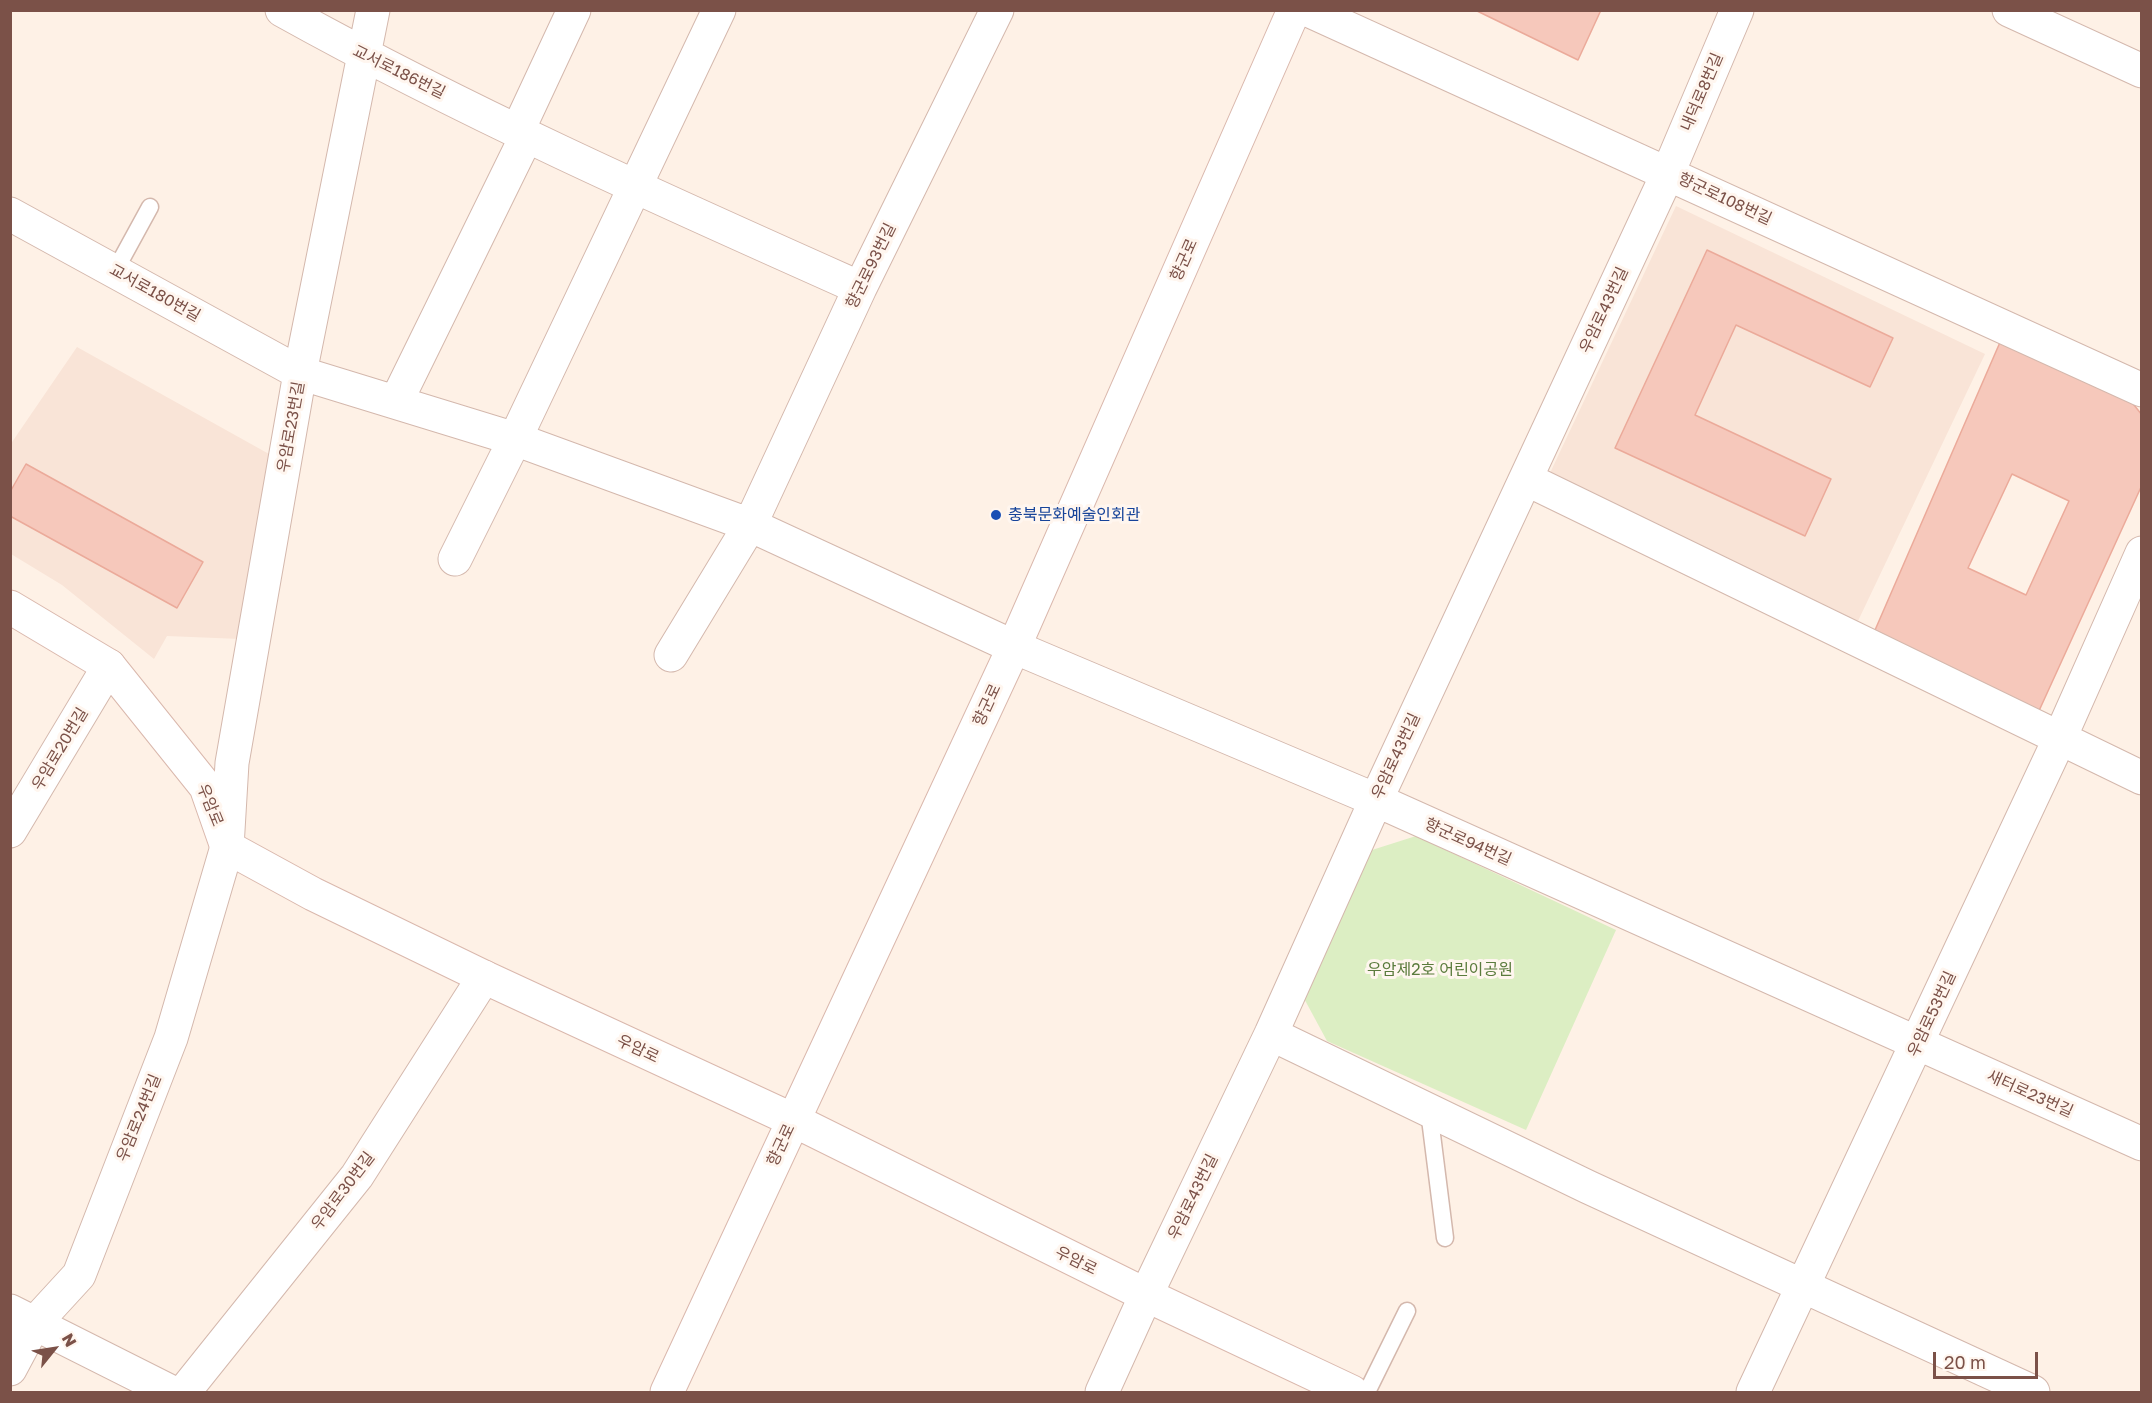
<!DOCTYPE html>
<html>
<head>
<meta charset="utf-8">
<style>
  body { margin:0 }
  #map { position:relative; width:2152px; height:1403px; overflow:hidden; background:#fef1e6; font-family:"Golos Text",sans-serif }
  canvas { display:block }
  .frame { position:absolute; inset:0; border:12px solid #7b5148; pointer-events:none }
  .north { position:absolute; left:24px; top:1319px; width:60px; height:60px; -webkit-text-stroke:4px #fff6ef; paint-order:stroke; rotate:60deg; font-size:16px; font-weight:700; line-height:24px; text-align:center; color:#7b5148 }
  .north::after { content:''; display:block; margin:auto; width:21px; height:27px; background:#7b5148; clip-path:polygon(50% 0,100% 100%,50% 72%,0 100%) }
  .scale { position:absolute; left:1933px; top:1352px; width:105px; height:27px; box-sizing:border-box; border:3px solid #7b5148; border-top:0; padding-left:8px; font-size:18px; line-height:21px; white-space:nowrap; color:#7b5148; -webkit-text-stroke:4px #fff6ef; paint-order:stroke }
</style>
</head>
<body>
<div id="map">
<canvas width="2152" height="1403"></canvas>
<div class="frame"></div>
<div class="north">N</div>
<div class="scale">20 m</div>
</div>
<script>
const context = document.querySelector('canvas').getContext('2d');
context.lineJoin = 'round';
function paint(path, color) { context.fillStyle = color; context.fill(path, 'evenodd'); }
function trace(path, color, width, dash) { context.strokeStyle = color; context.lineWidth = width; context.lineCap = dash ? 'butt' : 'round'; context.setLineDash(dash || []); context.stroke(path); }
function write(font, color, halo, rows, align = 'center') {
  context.font = font + ' "Golos Text","Noto Sans KR",sans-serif'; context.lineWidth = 6; context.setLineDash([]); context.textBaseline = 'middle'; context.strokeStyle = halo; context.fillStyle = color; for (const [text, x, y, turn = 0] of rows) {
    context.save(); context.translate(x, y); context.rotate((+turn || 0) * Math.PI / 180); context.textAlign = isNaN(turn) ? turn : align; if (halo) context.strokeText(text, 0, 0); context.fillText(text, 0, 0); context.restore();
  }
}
paint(new Path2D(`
  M1676,206L1985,354L1858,621L1550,473Z
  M77,347L269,454L240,639L167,636L154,659L62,585L11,554L10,445Z`), '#f9e4d7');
paint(new Path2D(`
  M1416,836L1616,930L1526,1130L1327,1041L1300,991L1372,850Z`), '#dceec3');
const building = new Path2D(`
  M1475,10H1601L1578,60Z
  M1707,250L1893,338L1870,387L1736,325L1695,415L1831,479L1805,536L1615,448Z
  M2001,340L2130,400L2142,415V485L2038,713L1872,637ZM2012,474L2069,501L2026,595L1968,568Z
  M26,464L203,562L177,608L10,516V492Z`);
paint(building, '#f6c8bb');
trace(building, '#ebaa9a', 1.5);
const lane = new Path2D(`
  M115,271L150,207
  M1429,1111L1445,1238
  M1367,1392L1407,1311`);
const street = new Path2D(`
  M282,10C469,114 665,201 860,288
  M1308,10L2142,390
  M2009,10L2142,71
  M518,130L574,10
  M10,214L300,373L515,439L750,525L1014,647L1376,800L2142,1144
  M396,402L527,135
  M1526,479L2142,778
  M455,559L515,439L719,10
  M671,655L750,525L860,288L997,10
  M10,831L109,666
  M1271,1034L1588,1187L2033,1392
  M10,1311L171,1392
  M10,1369L34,1324L79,1275L171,1038L227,847L232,763L300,373L373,10
  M184,1392L357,1176L484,977
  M1102,1392L1146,1295L1271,1034L1376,800L1668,173L1737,10
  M1753,1392L2059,740L2142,553`);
const secondary = new Path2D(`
  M10,607L109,666L206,787L227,847L313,894L484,977L793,1120L1146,1295L1352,1392
  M667,1392L1014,647L1294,10`);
trace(lane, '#d4b8ad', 19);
trace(street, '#d4b8ad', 35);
trace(secondary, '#dab8ad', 35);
trace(lane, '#fff', 16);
trace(street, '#fff', 33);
trace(secondary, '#fff', 33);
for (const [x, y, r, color] of [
  [996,515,6,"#1a4fb4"]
]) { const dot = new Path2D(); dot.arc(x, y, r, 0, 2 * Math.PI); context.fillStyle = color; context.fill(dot); trace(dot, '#fff6ef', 2); }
write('16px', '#7b5148', '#fff6ef', [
  ["교서로186번길",399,72,26],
  ["내덕로8번길",1702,92,-67],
  ["향군로108번길",1725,199,25],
  ["향군로",1184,260,-66],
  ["향군로93번길",871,266,-64],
  ["교서로180번길",155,293,29],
  ["우암로43번길",1604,310,-65],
  ["우암로23번길",291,427,-80],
  ["향군로",987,705,-65],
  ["우암로20번길",60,749,-59],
  ["우암로43번길",1396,756,-65],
  ["우암로",210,805,68],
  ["향군로94번길",1468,842,24],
  ["우암로53번길",1932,1014,-65],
  ["우암로",638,1049,25],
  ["새터로23번길",2030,1094,24],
  ["우암로24번길",139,1118,-68],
  ["향군로",781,1145,-65],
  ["우암로30번길",343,1191,-53],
  ["우암로43번길",1193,1197,-64],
  ["우암로",1076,1261,26]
]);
write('16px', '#164399', '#fff6ef', [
  ["충북문화예술인회관",1008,515]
], 'left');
write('16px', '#5a7b3c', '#fff6ef', [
  ["우암제2호 어린이공원",1440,970]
]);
</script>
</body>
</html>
